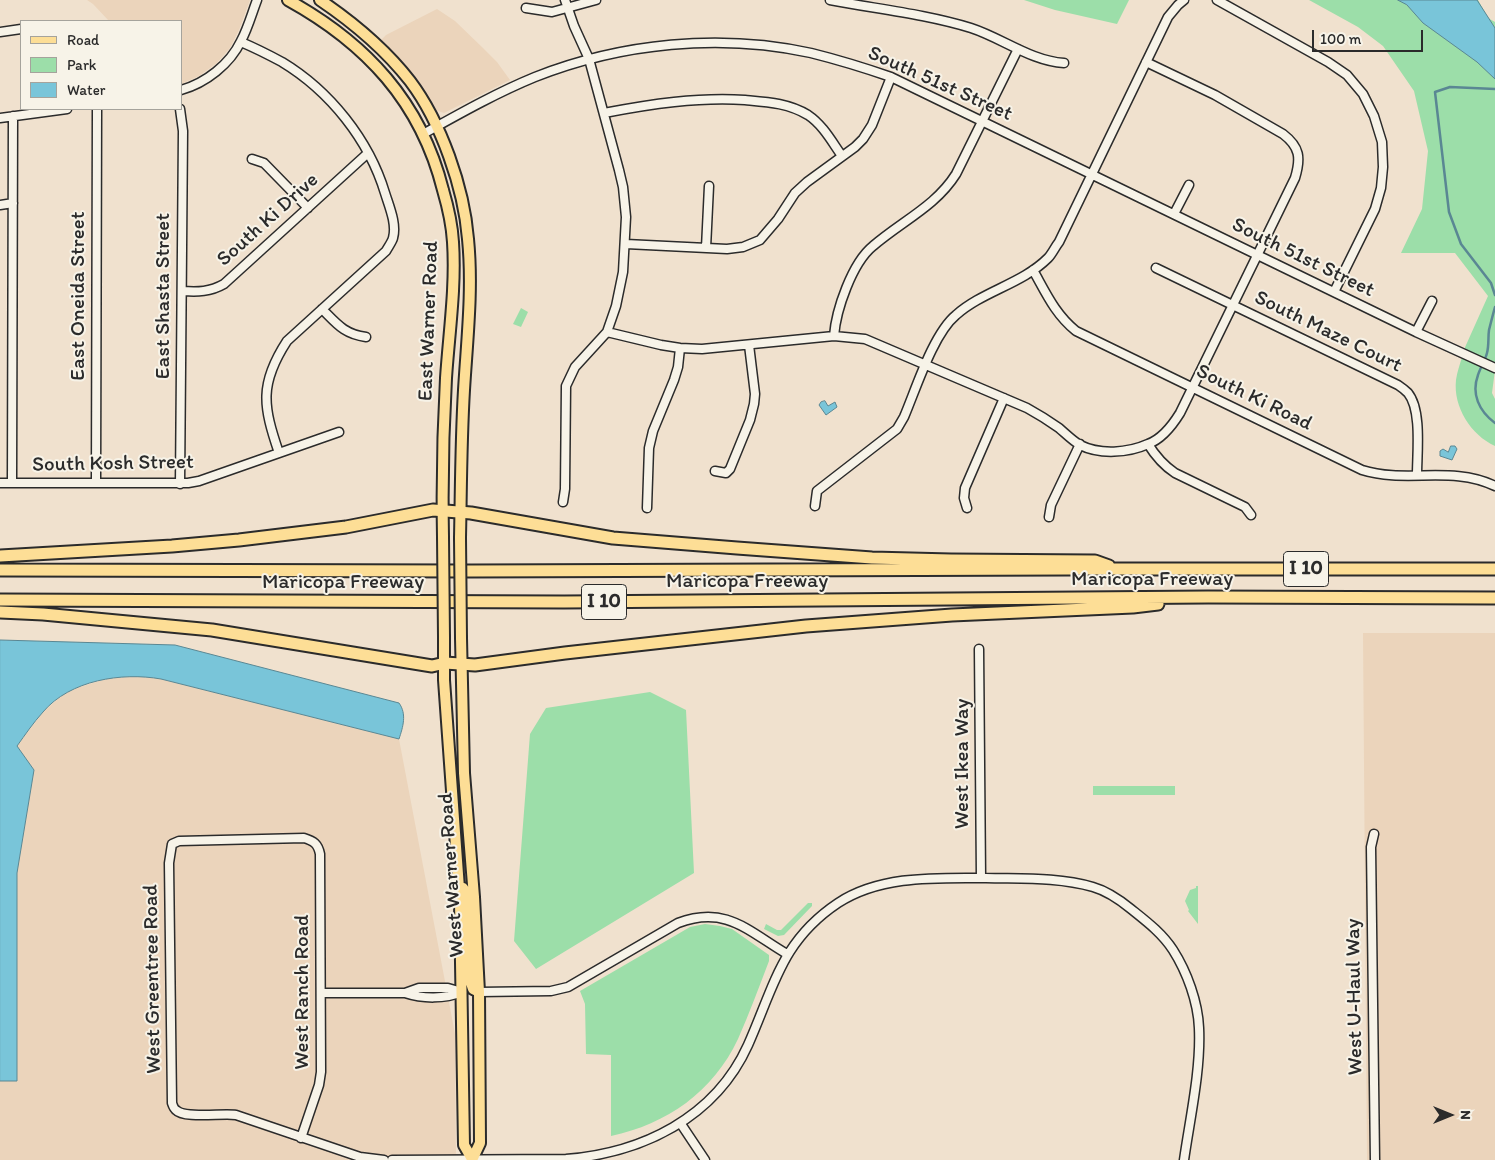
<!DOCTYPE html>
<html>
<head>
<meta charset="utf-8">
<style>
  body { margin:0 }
  #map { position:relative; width:1495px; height:1160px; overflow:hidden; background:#f0e1ce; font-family:Itim,sans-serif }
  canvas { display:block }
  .legend { position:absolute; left:20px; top:20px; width:162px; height:90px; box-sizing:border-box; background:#f7f3e8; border:1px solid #a5a39c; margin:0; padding:6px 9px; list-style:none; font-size:15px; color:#2b2b2b }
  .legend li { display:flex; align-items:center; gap:10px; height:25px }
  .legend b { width:25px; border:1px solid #a5a39c }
  .north { position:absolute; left:1425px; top:1090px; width:50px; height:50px; -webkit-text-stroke:4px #f7f3e8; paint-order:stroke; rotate:90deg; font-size:14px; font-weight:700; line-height:20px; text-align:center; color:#2b2b2b }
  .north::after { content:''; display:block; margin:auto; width:18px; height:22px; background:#2b2b2b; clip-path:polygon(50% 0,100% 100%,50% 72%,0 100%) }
  .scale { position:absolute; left:1312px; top:30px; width:111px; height:22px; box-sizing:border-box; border:2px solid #2b2b2b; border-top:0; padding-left:6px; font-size:15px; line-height:18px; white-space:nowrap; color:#2b2b2b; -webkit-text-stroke:4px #f7f3e8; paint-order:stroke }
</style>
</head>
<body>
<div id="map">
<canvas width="1495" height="1160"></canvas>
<ul class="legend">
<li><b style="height:6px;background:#fdde96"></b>Road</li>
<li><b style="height:14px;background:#9cdea9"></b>Park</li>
<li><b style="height:14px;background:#79c5d9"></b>Water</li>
</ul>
<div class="north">N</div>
<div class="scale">100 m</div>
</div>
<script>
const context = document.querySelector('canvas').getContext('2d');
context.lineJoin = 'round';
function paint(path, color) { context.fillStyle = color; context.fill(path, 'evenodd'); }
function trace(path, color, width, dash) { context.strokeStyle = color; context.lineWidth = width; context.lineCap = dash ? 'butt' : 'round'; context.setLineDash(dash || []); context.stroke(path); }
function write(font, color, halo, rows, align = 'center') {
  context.font = font + ' Itim,sans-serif'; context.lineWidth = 4; context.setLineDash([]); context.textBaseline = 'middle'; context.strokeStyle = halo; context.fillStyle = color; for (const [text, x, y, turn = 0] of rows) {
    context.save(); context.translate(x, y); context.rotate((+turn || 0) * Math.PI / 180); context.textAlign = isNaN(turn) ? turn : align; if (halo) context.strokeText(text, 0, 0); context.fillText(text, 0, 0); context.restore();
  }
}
paint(new Path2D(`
  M87,0H250L239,30L230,48L217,63L199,76L181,84V21H109L93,4Z
  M437,9L455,21L483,48L497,62L510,80L444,113L435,110L402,63L381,40L386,35Z
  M1363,633H1495V1160H1367Z
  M140,675L161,679L399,739L455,1034L456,1160H0V1081L17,1080V873L34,770L17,746L44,711L67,691L106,679Z`), '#ebd4bb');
paint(new Path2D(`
  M1024,0H1129L1117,24L1055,10Z
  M1309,0H1478L1488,18L1495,22V368L1462,354L1488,296L1455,253H1401L1422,209L1428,151L1414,91L1383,46L1358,27Z
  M521,308L528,312L521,327L513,324Z
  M1462,357L1495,370L1492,393L1495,399V446C1471,435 1453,407 1456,380C1457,372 1460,364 1462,357Z
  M650,692L686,710L694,873L536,969L514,941L530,734L546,708Z
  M1093,786H1175V795H1093Z
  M1196,886H1198V924L1188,911L1189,910L1185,901L1190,890L1196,888Z
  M808,903H812V906L784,935L778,936L764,929L766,924L777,930H781Z
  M705,924L720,926L732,929L769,955V961C759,987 749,1014 738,1039C713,1092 667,1124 611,1136V1055L586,1054L585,1004L580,991L690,927Z`), '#9cdea9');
const water = new Path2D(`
  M1398,0H1477L1495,28V79L1477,62L1423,23L1407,5Z
  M825,401L828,406L835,402L837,407L826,415L819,405L821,402Z
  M1451,446H1455L1457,449L1452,460L1440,456V451L1443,449L1448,452Z
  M0,640L175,645L399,703C407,714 403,727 399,739L161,679C122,672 70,680 43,712C33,723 25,735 17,746L34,770L17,873V1081H0Z`);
paint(water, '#79c5d9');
trace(water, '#5a8793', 1);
trace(new Path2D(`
  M1495,89L1450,87L1435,92L1449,212L1461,244L1491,283L1495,295
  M1495,307C1493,314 1491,322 1489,330C1488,337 1489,346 1487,353C1485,361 1480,368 1478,375C1471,394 1479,411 1495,423`), '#5a8793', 2.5);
const minor = new Path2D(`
  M830,0C877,9 925,14 971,28C1002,38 1031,61 1064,63
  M1217,0L1328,62L1347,75L1363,94L1374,116L1382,142L1383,167L1381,188L1375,209L1334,292
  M526,8L552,12L596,0
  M0,32L21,29
  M241,42C255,48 269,55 282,62C330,91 369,140 385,193C389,206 397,224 393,238C392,242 388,247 386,251L287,341C259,384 263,406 279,453
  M181,90C206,83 230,64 241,41C248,28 252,13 257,0
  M180,109L183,131L180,484
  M604,113C651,104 697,97 745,100C767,102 788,103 808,115C823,125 832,142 842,156
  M0,118L67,109
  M423,134C459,114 496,93 535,77C621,43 720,33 811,53C839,60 865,68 891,77L1416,332L1495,368
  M252,159L264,163L308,208
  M0,205L13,203
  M1174,214L1189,185
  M626,244L727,249L743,247L760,240L778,219L795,193L807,182L855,147L863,139L872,125L891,77
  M706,248L709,186
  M1156,268L1398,385C1401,387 1405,390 1408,393C1422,410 1417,453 1417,475
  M1033,270C1046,293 1055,314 1076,331L1362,470C1407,484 1451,465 1495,486
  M182,291C198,292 210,292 224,284L368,153
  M322,309C337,324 344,334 366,337
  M607,332L661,345L680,348L702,349L834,336L865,339L1027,408C1038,414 1049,421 1059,428C1066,434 1073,441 1080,445C1100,455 1128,453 1148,444C1162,439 1172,426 1180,413L1295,178C1301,158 1300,147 1283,134L1215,95L1146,62
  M1416,332L1432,301
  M834,336C836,310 852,263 873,246C902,221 936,206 956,174L1018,49
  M1148,444C1156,457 1163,465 1175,473L1245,507L1251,515
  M715,471L726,473L730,469L750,420L754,404L755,394L749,345
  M0,483H188L199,481L339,432
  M12,483L13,116
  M96,483L97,109
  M563,502L565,489L566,386L575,367L607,332L616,306L623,272L626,217L623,187L619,170L589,59L574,26L565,0
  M815,506L817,491L897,429L904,417C916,389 933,334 956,315C983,291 1022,284 1048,258C1052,254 1055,247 1059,242L1168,17L1178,5L1184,0
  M647,508L649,448L653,431L674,380L678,367L680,348
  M967,508L964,498L965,488L1004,398
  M1049,517L1051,505L1080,444
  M979,649L981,878
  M1374,834L1371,847L1375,1160
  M479,992L551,991L568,987L678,923C726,905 748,931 787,954
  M321,993H405L419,988H448L462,992
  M405,993C423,999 445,999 462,992
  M681,1124L705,1160
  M301,1138L319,1085L321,1072L320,854C318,844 314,841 304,838L179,841L172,844L169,863L172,1103C173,1106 174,1109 176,1110C184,1119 222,1113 236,1115L360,1157L384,1160
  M392,1160L566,1159C642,1153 715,1118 748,1045C774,987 781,941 838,903C881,875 936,878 986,878C1022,879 1058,877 1093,887C1107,891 1120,900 1131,909C1146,921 1162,933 1173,950C1187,972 1198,1002 1199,1028C1201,1070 1190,1118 1184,1160`);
const major = new Path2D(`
  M288,0C366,43 421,102 443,190C448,207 452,225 453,242C456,287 449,333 446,378C443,431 442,484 443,537
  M320,0C354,23 385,49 410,81C441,122 464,188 468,239C473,289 467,340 464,390C461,440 461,489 460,538
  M444,637V680L460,902L464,1145L472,1159
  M461,638L464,773L474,897L479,992L480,1143L472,1160
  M463,888L465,891L467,902L470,980L473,989L479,992`);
const highway = new Path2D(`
  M0,556L172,546L239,540L346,527L433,510L471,513L613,538L737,548L872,558L951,560L1095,561L1109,566
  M0,570L471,571L1067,569H1495
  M0,600L564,602L1208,597L1495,598
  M0,612L43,614L212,630L432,666L445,663L475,665L565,653L806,626L952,615L1133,607L1158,604`);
trace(minor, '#2b2b2b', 11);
trace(major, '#2b2b2b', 14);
trace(highway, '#2b2b2b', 15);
trace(minor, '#f7f3e8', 8);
trace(major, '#fdde96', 10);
trace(highway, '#fdde96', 11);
const majorBridge = new Path2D(`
  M443,537L444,637
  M460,538L461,638`);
trace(majorBridge, '#2b2b2b', 14, []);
trace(majorBridge, '#fdde96', 10);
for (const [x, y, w] of [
  [1306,569,45],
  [604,602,45]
]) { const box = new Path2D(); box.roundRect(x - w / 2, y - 17.5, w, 35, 4); context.fillStyle = '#f7f3e8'; context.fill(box); trace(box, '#2b2b2b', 1); }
write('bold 20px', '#2b2b2b', null, [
  ["I 10",1306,569],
  ["I 10",604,602]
]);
write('21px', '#2b2b2b', '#f7f3e8', [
  ["South 51st Street",940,84,24],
  ["South Ki Drive",268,220,-42],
  ["South 51st Street",1303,258,26],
  ["East Oneida Street",79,296,-90],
  ["East Shasta Street",164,296,-90],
  ["East Warner Road",429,321,-88],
  ["South Maze Court",1328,332,26],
  ["South Ki Road",1254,398,26],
  ["South Kosh Street",113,464,-1],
  ["Maricopa Freeway",1152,580],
  ["Maricopa Freeway",747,582],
  ["Maricopa Freeway",343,583],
  ["West Ikea Way",963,764,-90],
  ["West Warner Road",452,875,-94],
  ["West Greentree Road",153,979,-91],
  ["West Ranch Road",303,992,-90],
  ["West U-Haul Way",1355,997,-91]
]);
</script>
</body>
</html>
